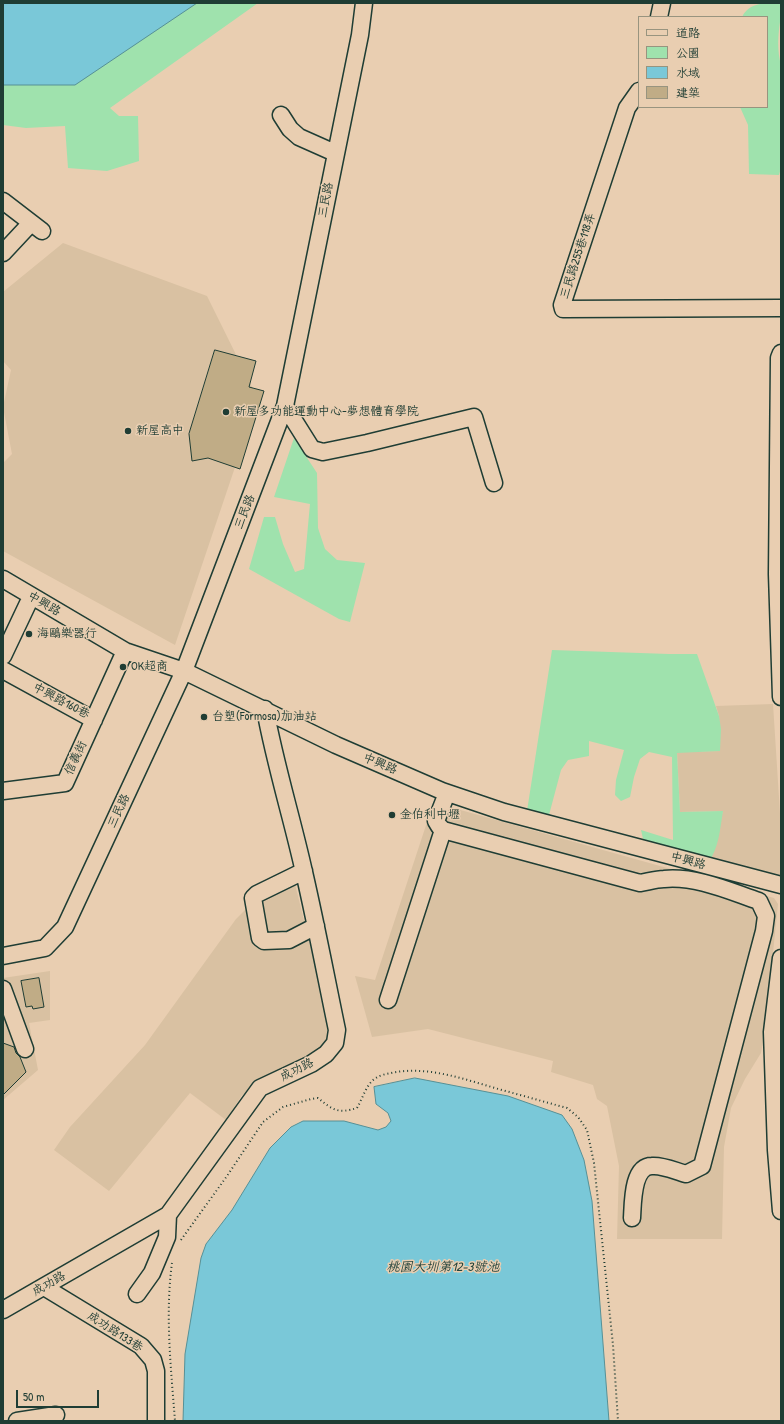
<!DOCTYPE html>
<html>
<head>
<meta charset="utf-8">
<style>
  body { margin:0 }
  #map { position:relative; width:784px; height:1424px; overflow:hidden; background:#e9ceb1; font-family:"Patrick Hand","LXGW WenKai TC",sans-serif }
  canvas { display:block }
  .frame { position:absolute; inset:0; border:4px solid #1f3d34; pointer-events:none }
  .legend { position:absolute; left:638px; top:16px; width:130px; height:92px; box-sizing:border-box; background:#e9ceb1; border:1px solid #98947f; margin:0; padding:5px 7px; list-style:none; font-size:12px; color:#1f3d34 }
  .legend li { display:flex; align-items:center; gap:8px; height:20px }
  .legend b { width:20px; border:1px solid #98947f }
  .scale { position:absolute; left:16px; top:1390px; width:83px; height:18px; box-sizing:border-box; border:2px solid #1f3d34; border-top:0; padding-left:5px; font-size:12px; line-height:14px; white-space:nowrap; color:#1f3d34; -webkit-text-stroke:3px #e9ceb1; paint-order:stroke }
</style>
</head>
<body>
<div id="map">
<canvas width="784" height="1424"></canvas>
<div class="frame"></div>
<ul class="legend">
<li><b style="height:5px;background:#e9ceb1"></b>道路</li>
<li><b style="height:11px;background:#9fe2ad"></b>公園</li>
<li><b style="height:11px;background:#7ac8d8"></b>水域</li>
<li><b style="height:11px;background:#c0ac86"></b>建築</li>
</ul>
<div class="scale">50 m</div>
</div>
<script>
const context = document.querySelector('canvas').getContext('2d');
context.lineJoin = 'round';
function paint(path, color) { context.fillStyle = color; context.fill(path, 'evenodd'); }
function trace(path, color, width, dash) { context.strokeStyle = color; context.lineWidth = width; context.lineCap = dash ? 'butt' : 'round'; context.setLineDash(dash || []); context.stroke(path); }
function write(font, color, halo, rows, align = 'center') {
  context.font = font + ' "Patrick Hand","LXGW WenKai TC",sans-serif'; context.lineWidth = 3; context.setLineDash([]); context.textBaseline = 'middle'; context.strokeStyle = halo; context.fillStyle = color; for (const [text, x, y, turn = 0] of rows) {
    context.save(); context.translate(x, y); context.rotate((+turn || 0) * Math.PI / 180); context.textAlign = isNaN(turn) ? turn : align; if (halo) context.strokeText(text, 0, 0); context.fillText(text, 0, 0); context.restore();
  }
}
paint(new Path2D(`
  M63,243L207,296L258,399L175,645L3,551V463L12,454L3,407L11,370L3,361V292Z
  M773,704L781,829V872L779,876L708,863L723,811L680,812L677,752L720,751L719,716L716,706Z
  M434,801L457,809L774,898L778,904L765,1031L761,1053L745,1079L731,1108L724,1147L722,1239H617L619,1166L607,1106L597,1099L593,1085L551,1072L553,1061L428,1029L372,1037L355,976L375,980Z
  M293,876L328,1017L332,1036L329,1046L260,1083L242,1095L226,1120L190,1093L109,1191L54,1150L70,1127L145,1045L236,919L250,905Z
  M50,971V1020L29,1023L38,1070L3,1100V978Z`), '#d9c1a2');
paint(new Path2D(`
  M3,3H258L110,108L119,116H138L139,161L107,171L68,168L65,126L26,128L3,125Z
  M764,3L781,4V21L780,22C778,36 777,50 781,65V168L779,175L749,174L748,125L740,107H767V17H742C747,7 754,5 764,3Z
  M294,438L317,473L318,528L325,549L337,560L365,563L350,622L339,619L249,569L264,517H275L283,544L295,572L304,569L310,504L274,497Z
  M552,650L669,654H697L719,716L721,729L720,751L677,753L680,812L723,811C720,829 719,848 708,863L644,843L641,830L673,840L672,757L649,752L640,759L634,777L630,797L621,801L615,795L616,780L624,750L589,741V756L568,760L561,770L549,815L527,811Z`), '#9fe2ad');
const water = new Path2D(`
  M3,3H197L75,85H3Z
  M415,1078L508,1096L562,1115L572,1129L584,1160L592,1201L609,1421H183L185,1354L201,1258L206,1244L232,1210L270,1148L291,1127L303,1121H344L378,1130L386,1127L391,1121L388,1113L376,1104L374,1087Z`);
paint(water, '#7ac8d8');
trace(water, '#569096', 1);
const building = new Path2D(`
  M215,350L256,361L249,387L264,391L240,469L208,458L192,461L189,434Z
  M39,978L44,1007L33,1009L32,1006L26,1007L21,981Z
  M3,1043L14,1047L16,1053L20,1057L26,1072L3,1095Z`);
paint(building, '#c0ac86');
trace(building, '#1f3d34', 1);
const minor = new Path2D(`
  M659,17L662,3
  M639,91L627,108L562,305L563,309L781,308
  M281,115L290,129L299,137L335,153
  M3,201L42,231
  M3,253L31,223
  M781,353L779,358L777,574L781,697
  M285,406L312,449L323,452L367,443L474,417L494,483
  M3,579L125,651L184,671L336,745L442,791L504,812L781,885
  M3,656L31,597
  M3,670L94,720
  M3,791L65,783L125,651
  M447,793L436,821L439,826L443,830L640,883C647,882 656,879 664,879C697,876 729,891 759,901L766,916L764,931L702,1166L686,1174C675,1171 663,1165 652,1166C632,1166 633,1203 632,1218
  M304,871L257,894L253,898L260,938L264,941L289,940L316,926
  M3,956L45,948L65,927L184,671L285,406L360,35L364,3
  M781,958L772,1032L776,1150L781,1211
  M3,989L25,1049
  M388,1000L443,830
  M44,1287L141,1346L153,1360L156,1371V1421
  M137,1294L152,1273L167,1237L168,1215
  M3,1310L168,1215L260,1088L311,1064L326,1054L335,1043L337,1030C326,977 316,924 304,872C292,818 275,764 265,709
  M17,1421L56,1415`);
trace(minor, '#1f3d34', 19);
trace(new Path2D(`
  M181,1240L227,1176L263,1122L283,1107L311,1099L318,1098C333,1110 338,1114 357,1108C363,1098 366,1084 376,1078C380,1075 386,1074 391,1073C428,1065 466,1080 502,1090C524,1096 545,1102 567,1108L578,1117L587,1130L594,1163L613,1345L618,1421
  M172,1263C165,1314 171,1369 175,1421`), '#1f3d34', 2, [1, 3]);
trace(minor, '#e9ceb1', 16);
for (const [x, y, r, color] of [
  [226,412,4,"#1f3d34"],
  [128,431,4,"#1f3d34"],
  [29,634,4,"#1f3d34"],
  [123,667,4,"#1f3d34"],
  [204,717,4,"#1f3d34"],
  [392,815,4,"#1f3d34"]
]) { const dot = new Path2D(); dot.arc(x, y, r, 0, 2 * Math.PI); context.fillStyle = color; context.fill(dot); trace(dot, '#e9ceb1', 1.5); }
write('12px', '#1f3d34', '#e9ceb1', [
  ["三民路",326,200,-79],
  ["三民路255巷118弄",578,256,-72],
  ["三民路",245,512,-69],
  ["中興路",44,604,30],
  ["中興路160巷",61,701,28],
  ["信義街",76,758,-65],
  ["中興路",380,764,23],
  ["三民路",119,811,-65],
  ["中興路",688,861,15],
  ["成功路",297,1070,-27],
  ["成功路",49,1284,-30],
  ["成功路133巷",115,1332,33]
]);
write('12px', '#1f3d34', '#e9ceb1', [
  ["新屋多功能運動中心-夢想體育學院",234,412],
  ["新屋高中",136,431],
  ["海鷗樂器行",37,634],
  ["OK超商",131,667],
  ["台塑(Formosa)加油站",212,717],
  ["金伯利中壢",400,815]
], 'left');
write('italic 13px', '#24443c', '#e9ceb1', [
  ["桃園大圳第12-3號池",443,1268]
]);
</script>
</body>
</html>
